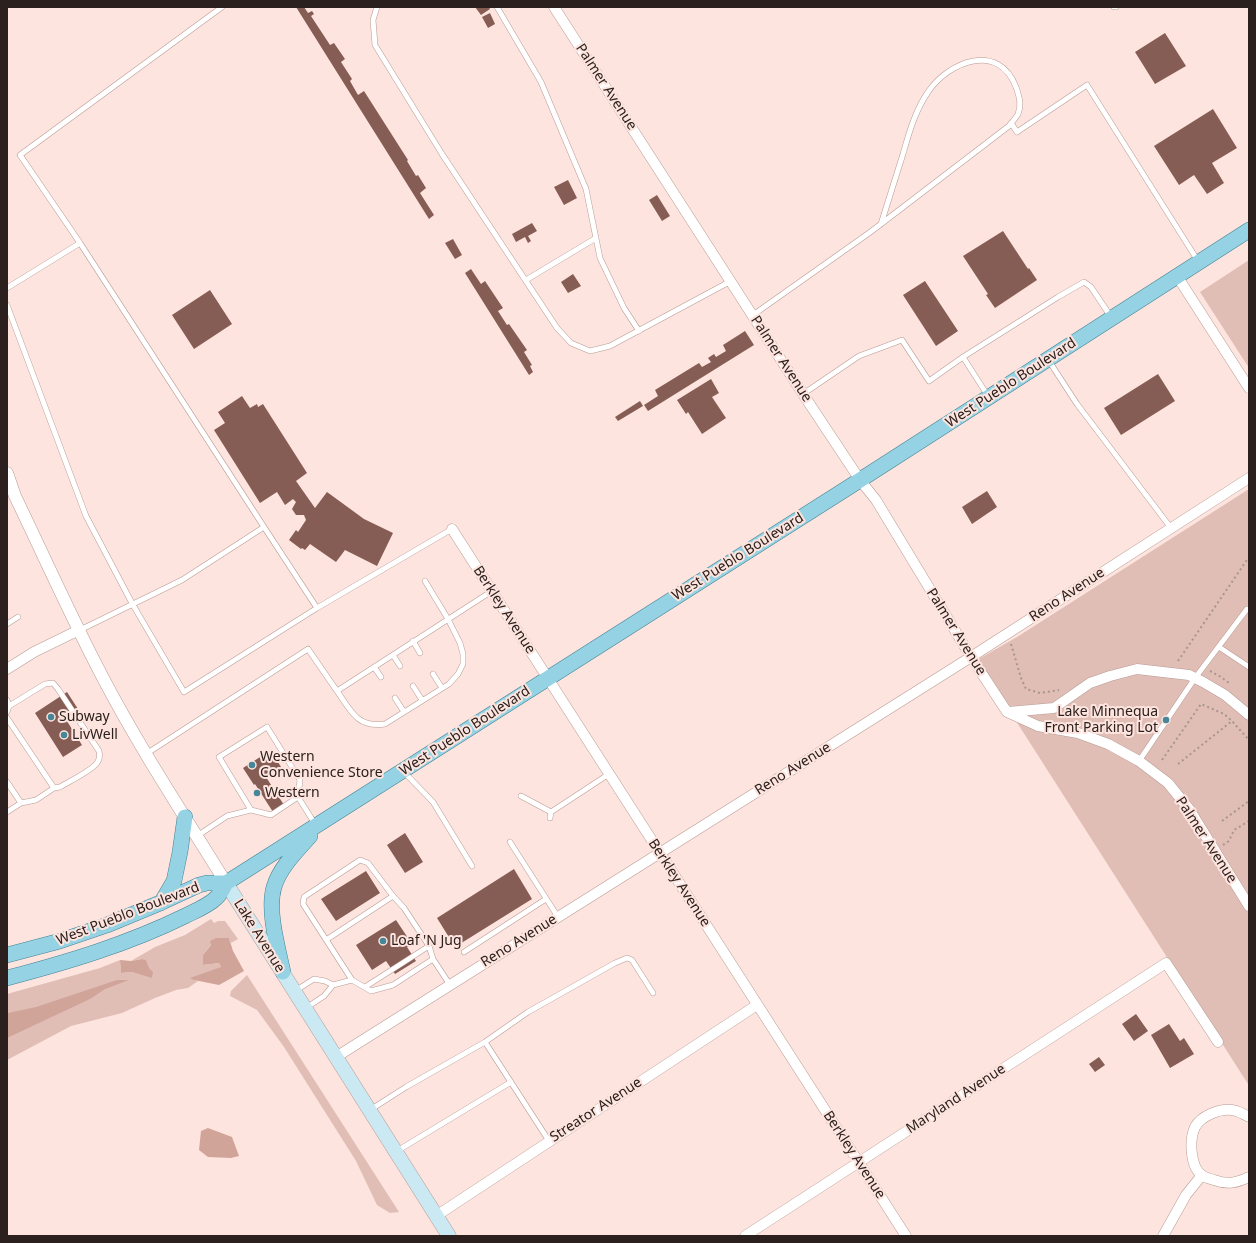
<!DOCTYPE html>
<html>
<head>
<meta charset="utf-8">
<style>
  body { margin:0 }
  #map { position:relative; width:1256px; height:1243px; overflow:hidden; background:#fde4de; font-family:"Noto Sans",sans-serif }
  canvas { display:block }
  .frame { position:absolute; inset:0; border:8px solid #2b201d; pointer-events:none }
</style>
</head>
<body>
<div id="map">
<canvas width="1256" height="1243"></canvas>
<div class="frame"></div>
</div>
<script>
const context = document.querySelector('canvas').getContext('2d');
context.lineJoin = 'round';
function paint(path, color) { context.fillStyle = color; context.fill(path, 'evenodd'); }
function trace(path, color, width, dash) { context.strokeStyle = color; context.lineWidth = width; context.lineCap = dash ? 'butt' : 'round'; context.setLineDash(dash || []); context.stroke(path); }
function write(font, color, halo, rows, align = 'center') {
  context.font = font + ' "Noto Sans",sans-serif'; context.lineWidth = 4; context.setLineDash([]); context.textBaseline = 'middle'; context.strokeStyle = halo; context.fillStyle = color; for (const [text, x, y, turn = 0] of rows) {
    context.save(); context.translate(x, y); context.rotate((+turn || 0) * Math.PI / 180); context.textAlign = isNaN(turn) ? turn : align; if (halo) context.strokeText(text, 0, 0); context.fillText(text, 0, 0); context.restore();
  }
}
paint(new Path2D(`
  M1249,260V368L1200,292Z
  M1249,489V1082L1248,1084L977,660L1017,637Z
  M211,919L214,923L218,921H225L238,939L231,943L229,938H216L203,955V965L219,963L221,967L194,980L198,981L188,988L176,990L155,998L122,1013L71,1026L7,1060V994L100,968L120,960L121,973L132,972L151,977L146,960L141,959L131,961L155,947L185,935Z
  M247,975L399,1212L390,1213L377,1205L356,1161L284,1047L257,1010L230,996L231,991Z`), '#e0beb6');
paint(new Path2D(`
  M216,938H229L233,951L244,971L219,985L194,980L190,978L221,967L219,963L203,965V955L211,945L210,941Z
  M142,959L146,960L149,968L153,972L152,978L132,972L121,973L120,960L131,961Z
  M117,980H129L105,989L90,999L7,1038L8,1013L36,1007Z
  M208,1128L232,1137L239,1156L231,1158L208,1157L199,1150L201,1131Z`), '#d1a499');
paint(new Path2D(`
  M296,7H304L308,13L312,11L314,14L311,16L330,45L334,43L345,59L341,62L352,79L350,81L358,95L364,91L408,160L407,161L416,176L418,175L426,188L420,193L434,215L429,219Z
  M475,7H489L490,9L481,15Z
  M490,13L495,24L488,28L482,17Z
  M1165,33L1186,66L1155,84L1135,52Z
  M1213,109L1237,148L1212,163L1224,183L1207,194L1194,175L1179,185L1154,146Z
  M568,180L577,198L564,205L554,187Z
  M657,195L670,216L662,221L649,200Z
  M532,223L537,231L528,236L531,241L528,243L525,237L516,242L512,234Z
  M1003,231L1028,269L1029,268L1037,280L995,308L986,295L988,294L963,256Z
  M453,239L462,255L455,259L445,243Z
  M471,269L481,284L485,281L503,308L498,311L507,325L509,324L527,350L524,352L532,365L530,366L533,372L529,375L465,273Z
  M573,274L581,286L568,293L561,282Z
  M925,281L958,331L936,346L903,295Z
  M210,290L232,324L194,349L172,315Z
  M745,331L754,345L648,411L644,405L658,396L655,390L699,363L702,367L711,362L708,358L714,354L716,357L726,351L723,345Z
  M1158,374L1175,401L1121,435L1104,408Z
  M711,379L719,393L712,397L726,418L702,434L688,412L686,414L677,400Z
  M242,396L250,408L257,404L258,407L263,404L307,473L296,481L315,508L327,492L364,519L393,533L377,566L345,550L336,562L310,544L305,550L302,548L301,549L289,540L296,530L298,532L306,520L304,515H296L292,509L296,502L293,499L285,505L277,492L260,503L214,430L225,423L218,412Z
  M640,401L643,406L618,421L615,417Z
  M987,491L997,507L972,524L962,507Z
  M67,692L78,709L65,718L82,745L63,757L35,713Z
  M271,750L281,767L266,777L284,805L273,812L255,784L254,785L243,768Z
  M405,833L423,862L405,873L387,845Z
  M514,869L532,899L455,947L437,918Z
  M366,871L380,893L336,921L321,899Z
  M396,920L412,944L407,947L416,961L395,974L386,961L372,970L356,945Z
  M1136,1014L1148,1031L1134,1041L1122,1024Z
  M1169,1024L1180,1041L1184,1038L1194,1054L1170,1068L1151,1035Z
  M1099,1057L1105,1065L1095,1072L1089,1064Z`), '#865d54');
const service = new Path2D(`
  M377,7L373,20L375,45L442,154L557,328L571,343L590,351L610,346L731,281
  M497,7L541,82L586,189L600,258L624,308L639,331
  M1114,7H1116
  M1011,123L1017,132L1087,85L1198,261
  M80,243L20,155L222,7
  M526,280L596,238
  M7,288L80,243L264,527
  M7,305L86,516L133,605L184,692L317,608
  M753,315L869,233L881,224L1009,126C1012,122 1016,118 1018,114C1022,104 1019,96 1016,87C999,42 949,61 928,92C915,111 909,133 903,154C896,177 888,201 881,224
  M963,357L1058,297L1084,282L1091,287L1111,317
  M1049,361L1077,404L1171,528
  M803,394L859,356L902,340L929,381L963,357L988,396
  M7,624L18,617
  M80,630L182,580L264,527L317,608L452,529
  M413,641L420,653
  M1219,647L1249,667
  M393,655L400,666
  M374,667L381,677
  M433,674L442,688
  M413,686L422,700
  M337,691C351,711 357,728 385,724L449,684L458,674L463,664V654L460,643L448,619L425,581
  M395,698L404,712
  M7,700L9,706L7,712
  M9,706L45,684L53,683L58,689L99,751C100,755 100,759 97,763C91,771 70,781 60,787L54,788
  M7,718L54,788L36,800L21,803L7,782
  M146,754L308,649L337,691L492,591
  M1139,761L1195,678L1247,609L1249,610
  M404,772L433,802L472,866
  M521,796L551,812
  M251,810L219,757L267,727L300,780L298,797
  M7,812L21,803
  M550,818L551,812L609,774
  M197,836L227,816L251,810L271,815L298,797L315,824
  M510,842L558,917
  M326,940L393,896
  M464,952L546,899
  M352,980L303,904L304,897L360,860L368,863L393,896L404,908L429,946L433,959
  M333,985L352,980L371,991L393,985L433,959L450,985
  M365,987L429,946
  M295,991L314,979L325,981L333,985L324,996L306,1008
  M485,1042L528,1012L615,963L627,958L632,960L653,993
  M370,1110L406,1087L485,1042L549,1141
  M397,1151L511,1082`);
const minor = new Path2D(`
  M554,7L803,394L860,480L876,500L971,657L1007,712L1038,726L1078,733L1108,744L1139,761L1168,783L1189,809L1249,906
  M1177,276L1249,388
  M452,529L906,1236
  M7,669L34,652L79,630
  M1008,712L1054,708L1090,683L1110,676L1137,669L1189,675L1203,682L1225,695L1249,715
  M336,1057L971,657L1249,478
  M1249,1117C1244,1114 1238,1111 1232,1110C1220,1108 1201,1116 1195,1127C1189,1140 1190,1168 1203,1176C1206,1178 1211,1179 1214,1180C1228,1185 1236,1183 1249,1177
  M436,1216L757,1005
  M745,1236L1166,963L1218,1042
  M1163,1236L1186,1195L1202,1175`);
const tertiary = new Path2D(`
  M7,473L15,496C44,556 71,617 102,676C139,747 184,815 226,883`);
const secondary = new Path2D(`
  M226,883L449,1236`);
const primary = new Path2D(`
  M161,903L174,881L180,852L185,817
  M7,955L60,941L107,925L160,903L199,885L207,883H226
  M283,972C278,948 267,911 274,887C280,867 297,851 310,836
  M7,978C68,962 128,944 185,916C195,911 208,906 216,898C221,894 223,888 226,883L860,480L1249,230`);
trace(service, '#b89b94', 6);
trace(minor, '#b89b94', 11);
trace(tertiary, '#b89b94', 13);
trace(secondary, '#b89b94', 15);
trace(primary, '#428293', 16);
trace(new Path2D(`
  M1011,644L1021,678L1026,689L1040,693L1059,690
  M1178,661L1249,557
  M1210,671L1221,677L1229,683
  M1162,760L1201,704L1224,714L1232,721L1249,740
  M1178,764L1232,721
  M1222,821L1249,801
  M1223,845L1229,841L1234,830L1249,821`), '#a89590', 2, [2, 3]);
trace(service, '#fff', 5);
trace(minor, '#fff', 10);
trace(tertiary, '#fff', 12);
trace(secondary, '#cae9f2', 14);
trace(primary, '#95d3e4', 15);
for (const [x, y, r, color] of [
  [51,717,4,"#458699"],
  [1166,720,4,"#458699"],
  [64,735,4,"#458699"],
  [252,765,4,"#458699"],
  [257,793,4,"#458699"],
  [383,941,4,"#458699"]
]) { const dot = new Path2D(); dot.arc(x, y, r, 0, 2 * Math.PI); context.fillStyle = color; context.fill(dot); trace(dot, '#fde4de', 1.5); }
write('14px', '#2b201d', '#fde4de', [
  ["Palmer Avenue",606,87,57],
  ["Palmer Avenue",781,359,57],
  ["West Pueblo Boulevard",1011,383,-33],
  ["West Pueblo Boulevard",738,557,-32],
  ["Reno Avenue",1067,595,-33],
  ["Berkley Avenue",504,610,57],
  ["Palmer Avenue",956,632,58],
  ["West Pueblo Boulevard",465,731,-33],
  ["Reno Avenue",793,769,-32],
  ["Palmer Avenue",1206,840,57],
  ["Berkley Avenue",679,883,57],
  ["West Pueblo Boulevard",128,914,-21],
  ["Lake Avenue",259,936,58],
  ["Reno Avenue",519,941,-32],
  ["Maryland Avenue",956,1099,-33],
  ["Streator Avenue",596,1110,-33],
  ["Berkley Avenue",854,1155,57]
]);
write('14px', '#2b201d', '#fde4de', [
  ["Lake Minnequa",1158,712,"right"],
  ["Front Parking Lot",1158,728,"right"],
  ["Subway",59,717],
  ["LivWell",72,735],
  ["Western",260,757],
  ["Convenience Store",260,773],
  ["Western",265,793],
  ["Loaf 'N Jug",391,941]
], 'left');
</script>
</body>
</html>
